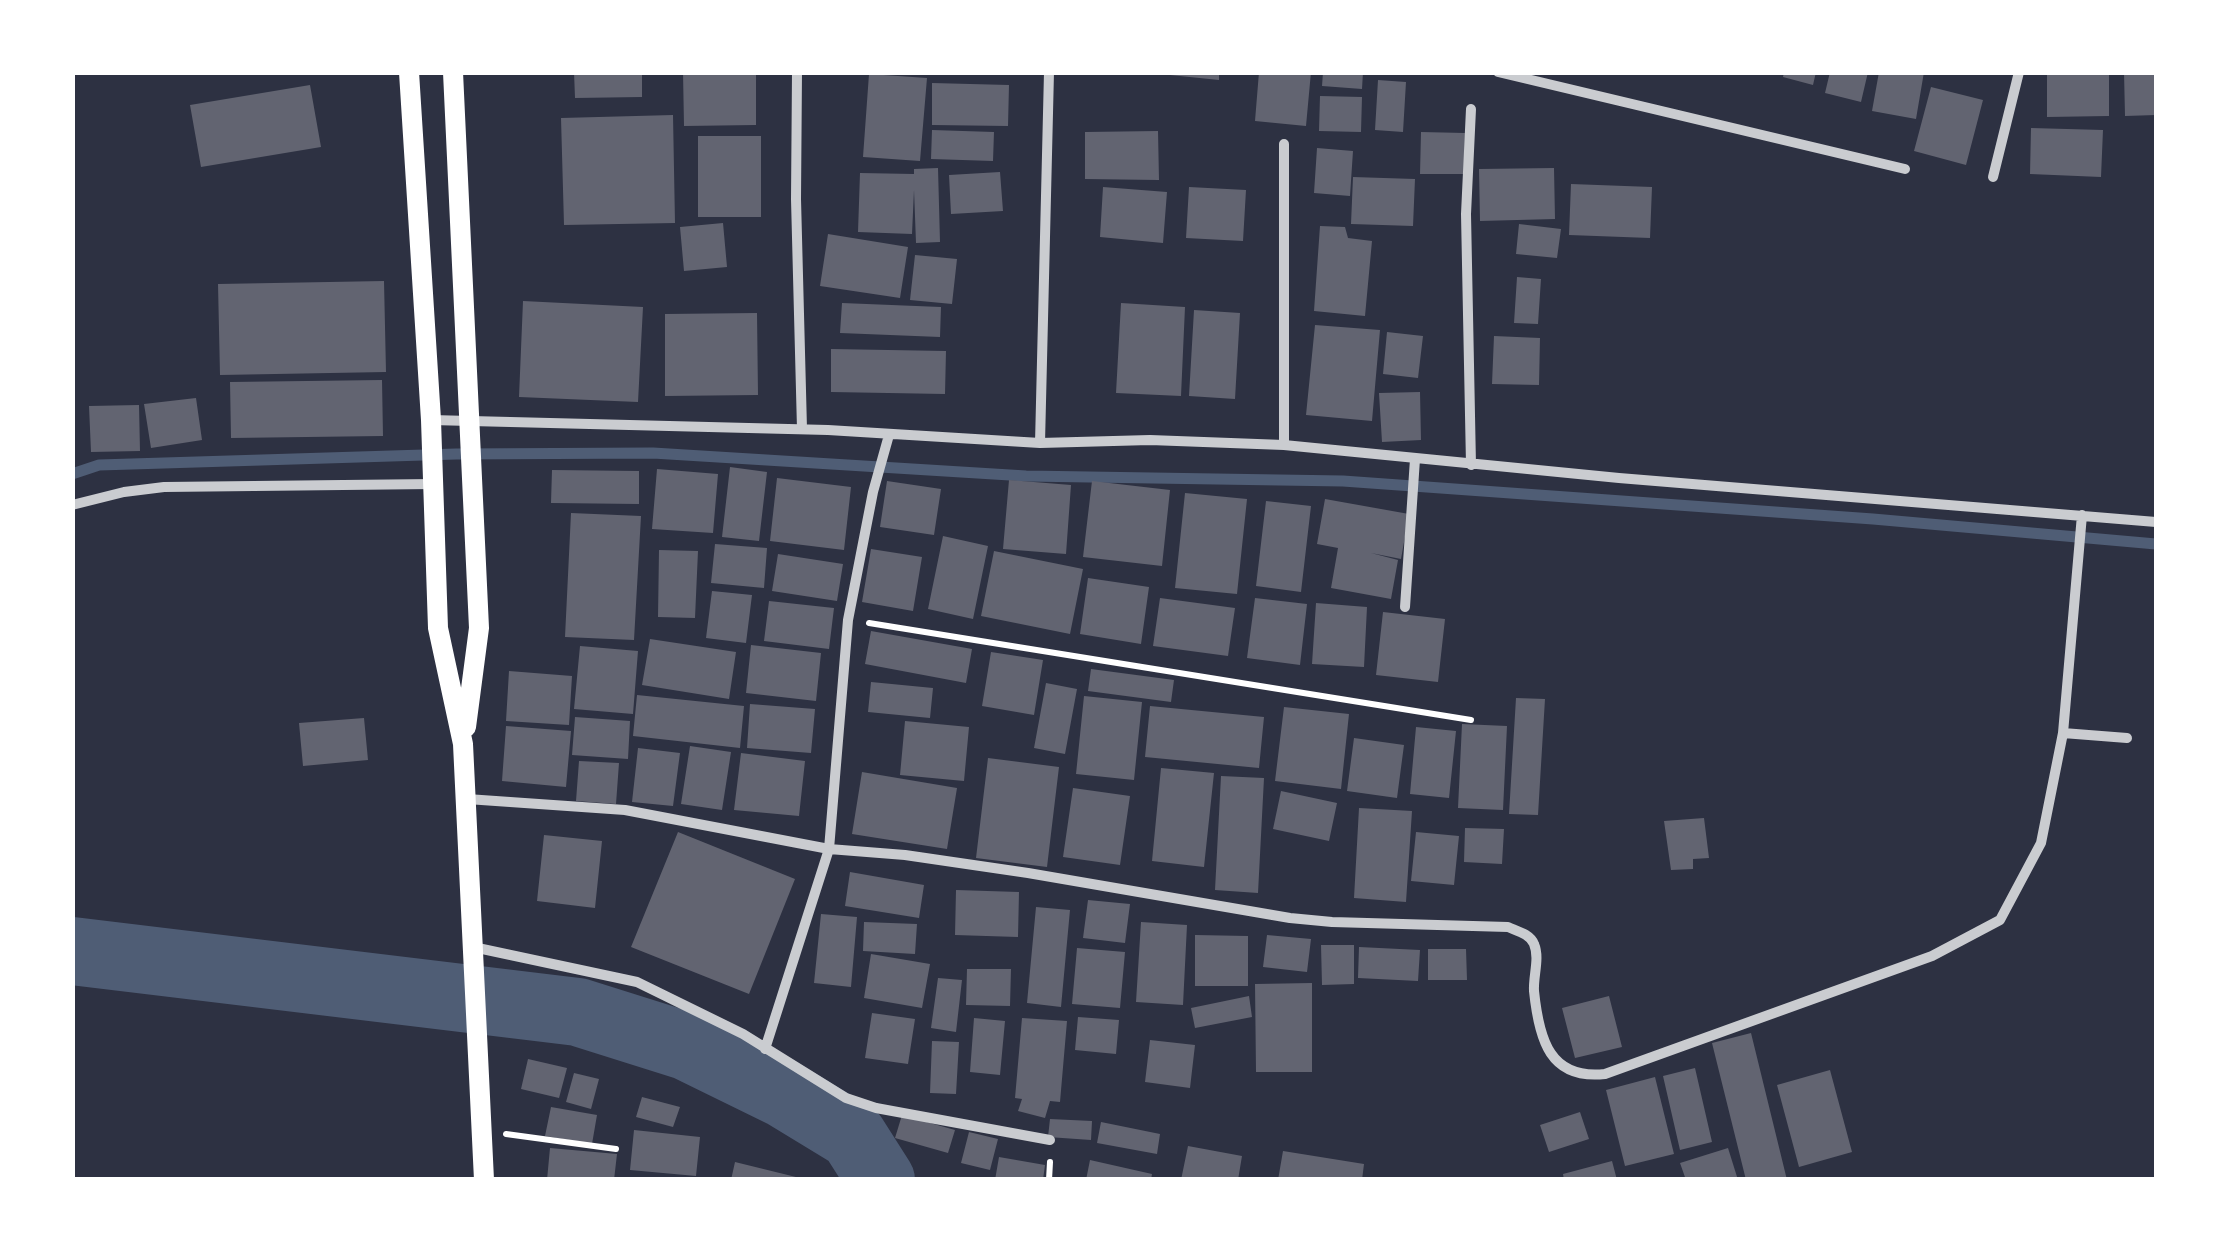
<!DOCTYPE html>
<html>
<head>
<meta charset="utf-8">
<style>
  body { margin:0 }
  #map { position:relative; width:2229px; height:1252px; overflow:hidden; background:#2d3142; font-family:Arial,sans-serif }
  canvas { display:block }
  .frame { position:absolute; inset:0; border:75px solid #fff; pointer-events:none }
</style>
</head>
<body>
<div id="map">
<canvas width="2229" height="1252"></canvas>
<div class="frame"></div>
</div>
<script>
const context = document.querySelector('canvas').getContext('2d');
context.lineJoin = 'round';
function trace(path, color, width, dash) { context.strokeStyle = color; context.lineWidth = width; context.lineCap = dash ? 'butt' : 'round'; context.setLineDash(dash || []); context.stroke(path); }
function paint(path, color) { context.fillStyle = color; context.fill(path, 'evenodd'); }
trace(new Path2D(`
  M72,474L99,465L456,454L653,453L1026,476L1343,481L1873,519L2156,544`), '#4f5d75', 11);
trace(new Path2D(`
  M72,951L578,1012L686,1046L784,1094L853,1136L881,1180`), '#4f5d75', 68);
paint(new Path2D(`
  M574,72H642V97L575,98Z
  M683,72H756V125L684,126Z
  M1170,72H1219V80L1170,75Z
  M1259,72H1311L1306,126L1255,121Z
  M1323,72H1363L1362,89L1322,86Z
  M1784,72H1816L1813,85L1783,77Z
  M1830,72H1868L1861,102L1825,93Z
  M1879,72H1924L1916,119L1872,111Z
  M2047,72H2109V116L2047,117Z
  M2124,72H2156V115L2125,116Z
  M869,74L927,78L920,161L863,157Z
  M1378,80L1406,82L1403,132L1375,130Z
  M932,83L1009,85L1008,126L932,125Z
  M310,85L321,147L201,167L190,105Z
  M1931,87L1983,100L1966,165L1914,151Z
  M1320,96L1362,97L1361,132L1319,131Z
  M673,115L675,223L564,225L561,118Z
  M2031,128L2103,130L2101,177L2030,174Z
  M932,130L994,132L993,161L931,159Z
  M1158,131L1159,180L1085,179V132Z
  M1421,132L1465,133L1464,174H1420Z
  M698,136H761V217H698Z
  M1317,148L1353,151L1350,196L1314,193Z
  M938,168L940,242L916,243L914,190L912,234L858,232L860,173L914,174V169Z
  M1554,168L1555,219L1480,221L1479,169Z
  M1000,172L1003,211L951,214L949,175Z
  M1353,177L1415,179L1413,226L1351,224Z
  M1571,184L1652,187L1650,238L1569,235Z
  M1103,187L1167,192L1163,243L1100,237Z
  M1189,187L1246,190L1243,241L1186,238Z
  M723,223L727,267L684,271L680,227Z
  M1519,224L1561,229L1557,258L1516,254Z
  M1320,226L1345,227L1348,238L1372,241L1365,316L1314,311Z
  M828,234L908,247L900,298L820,286Z
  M915,255L957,259L952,304L910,300Z
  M1517,277L1541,279L1538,324L1514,323Z
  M384,281L386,372L220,375L218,284Z
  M523,301L643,307L638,402L519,397Z
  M842,303L941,307L940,337L840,333Z
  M1121,303L1185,307L1181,396L1116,393Z
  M1194,310L1240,313L1235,399L1189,396Z
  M757,313L758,395L665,396V314Z
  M1315,325L1380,330L1372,421L1306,415Z
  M1387,332L1423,336L1418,378L1383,374Z
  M1494,336L1540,338L1539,385L1492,384Z
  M831,349L946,351L945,394L831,392Z
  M382,380L383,436L231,438L230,382Z
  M1420,392L1421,440L1382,442L1379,393Z
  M196,398L202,440L151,448L144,404Z
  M139,405L140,451L91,452L89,406Z
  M730,467L767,472L759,541L722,537Z
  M657,469L718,474L713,533L652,529Z
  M552,470L639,471V504L551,503Z
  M777,478L851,487L844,550L770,541Z
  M1009,480L1071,485L1066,554L1003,549Z
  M887,481L941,489L934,535L880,527Z
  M1092,481L1170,490L1162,566L1083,557Z
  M1185,493L1247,499L1237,594L1175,588Z
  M1325,499L1409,514L1401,559L1371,553L1398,560L1391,599L1331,588L1338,548L1317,544Z
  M1266,501L1311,506L1301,592L1256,586Z
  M571,513L641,516L634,640L565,637Z
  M943,536L988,546L973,619L928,609Z
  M715,544L767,548L764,588L711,583Z
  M871,549L922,557L913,611L862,602Z
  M659,550L698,551L695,618L658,617Z
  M994,551L1083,569L1070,634L981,616Z
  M778,554L843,564L837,601L772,591Z
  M1088,578L1149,587L1141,644L1080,634Z
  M712,591L752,595L746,643L706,638Z
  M1160,598L1235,608L1228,656L1153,646Z
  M1255,598L1307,604L1300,665L1247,658Z
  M769,601L834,608L829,649L764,641Z
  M1316,603L1367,607L1364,667L1312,664Z
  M1383,612L1445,619L1438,682L1376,675Z
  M871,631L972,649L966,683L865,664Z
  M650,639L736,652L729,699L642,685Z
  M751,645L821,653L816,701L746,693Z
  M580,646L638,651L633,714L574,709Z
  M991,652L1043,660L1034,715L982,706Z
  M1091,669L1174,680L1171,702L1088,691Z
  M509,671L572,676L569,725L506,721Z
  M871,682L933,688L930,718L868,712Z
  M1046,683L1077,689L1065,754L1034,748Z
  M637,695L744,706L740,748L633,736Z
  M1084,696L1142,702L1134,780L1076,774Z
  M1516,698L1545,699L1538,815L1509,814Z
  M750,704L815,709L811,753L747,748Z
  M1150,706L1264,717L1259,768L1145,757Z
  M1284,707L1349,714L1341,789L1275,781Z
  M575,717L630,721L628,759L572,755Z
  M364,718L368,760L303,766L299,723Z
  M905,721L969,727L964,781L900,775Z
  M1462,724L1507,726L1503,810L1458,808Z
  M506,726L571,731L566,787L502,781Z
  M1416,727L1456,731L1449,798L1410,794Z
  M1354,738L1404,745L1397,798L1347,791Z
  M690,746L731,752L722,810L681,804Z
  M638,748L680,753L673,806L632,802Z
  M741,753L805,761L799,816L734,810Z
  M988,758L1059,767L1047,867L976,858Z
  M579,761L619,763L616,804L576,801Z
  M1161,768L1214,773L1204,867L1152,861Z
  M862,772L957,788L947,849L852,834Z
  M1221,776L1264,778L1258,893L1215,890Z
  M1073,788L1130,796L1120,865L1063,857Z
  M1281,791L1337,803L1329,841L1273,829Z
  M1359,808L1412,811L1406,902L1354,898Z
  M1704,818L1709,858L1693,859V869L1671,870L1664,821Z
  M1465,828L1504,829L1502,864L1464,862Z
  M678,832L795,879L749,994L631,947Z
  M1416,832L1459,836L1454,885L1411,881Z
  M544,835L602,841L595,908L537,901Z
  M850,872L924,885L919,918L845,906Z
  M956,890L1019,892L1018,937L955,935Z
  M1088,900L1130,904L1125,943L1083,938Z
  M1036,907L1070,910L1061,1007L1027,1003Z
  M821,914L857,917L851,987L814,983Z
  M864,922L917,924L915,954L863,951Z
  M1141,922L1187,925L1183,1005L1136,1002Z
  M1195,935L1248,936V986H1195Z
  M1267,935L1311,939L1307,972L1263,967Z
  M1321,945H1354V984L1322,985Z
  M1359,947L1420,950L1418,981L1358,978Z
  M1077,948L1125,952L1120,1008L1072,1004Z
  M1428,949H1466L1467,980H1428Z
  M871,954L930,964L922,1008L864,998Z
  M967,969H1011L1010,1006L966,1005Z
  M938,978L962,980L956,1032L931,1028Z
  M1312,983V1072H1256L1255,984Z
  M1249,996L1252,1017L1195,1028L1191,1008Z
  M1609,996L1622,1047L1575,1058L1562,1008Z
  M872,1013L915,1019L908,1064L865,1058Z
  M1078,1017L1119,1020L1116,1054L1075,1050Z
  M974,1018L1005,1021L1000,1075L970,1072Z
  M1022,1018L1067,1021L1060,1102L1050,1101L1045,1118L1018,1111L1022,1099L1015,1098Z
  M1751,1033L1787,1180H1746L1712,1043Z
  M1150,1040L1195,1045L1190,1088L1145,1082Z
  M932,1041L959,1042L956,1094L930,1093Z
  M528,1059L567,1068L559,1098L521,1089Z
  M1695,1068L1712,1142L1680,1150L1663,1076Z
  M1830,1070L1852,1152L1799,1167L1777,1085Z
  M574,1073L599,1079L591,1109L566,1102Z
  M1655,1077L1674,1154L1625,1166L1606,1090Z
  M642,1097L680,1107L673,1127L636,1117Z
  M551,1107L597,1115L592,1144L545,1136Z
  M1580,1112L1589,1139L1549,1152L1540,1125Z
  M902,1115L955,1130L948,1153L895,1138Z
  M1050,1119L1092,1121L1091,1140L1048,1137Z
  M1101,1122L1160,1134L1157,1154L1097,1143Z
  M634,1130L700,1137L696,1176L630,1170Z
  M969,1132L998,1139L990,1170L961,1163Z
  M1188,1146L1242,1156L1238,1180H1181Z
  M550,1148L617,1154L614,1180H547Z
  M1728,1148L1738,1180H1686L1680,1163Z
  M1283,1151L1364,1164L1362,1180H1278Z
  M999,1157L1045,1165L1043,1180H995Z
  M1090,1160L1152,1174L1151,1180H1086Z
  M1612,1161L1617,1180H1564L1563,1174Z
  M735,1162L800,1178V1180H731Z`), '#626471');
trace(new Path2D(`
  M869,623L1471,720
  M506,1134L616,1149
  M1049,1180L1050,1162`), '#fff', 6);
trace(new Path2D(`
  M797,72L796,199L802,429
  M1498,72L1905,169
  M1284,144V445
  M1993,177L2019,72
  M431,420L828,430L1040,443L1150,440L1284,445L1619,478L2156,522
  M1040,443L1049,72
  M1471,465L1466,214L1471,109
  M72,505L124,492L164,487L433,484
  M1405,607L1415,459
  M2063,733L2127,738
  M467,799L625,810L829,849L905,855L1028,873L1290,918L1332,922L1508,927C1517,931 1530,934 1534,944C1540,958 1533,976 1534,991C1539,1040 1550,1080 1605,1074L1932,956L2000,920L2041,843L2063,733L2082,515
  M473,947L637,982L743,1034L846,1098L876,1108L1050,1140
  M765,1049L829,849L848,620L873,492L889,435`), '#caccd0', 10);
trace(new Path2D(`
  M409,72L431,420L438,628L463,744L484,1180
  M453,72L479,628L466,727`), '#fff', 20);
</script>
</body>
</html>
